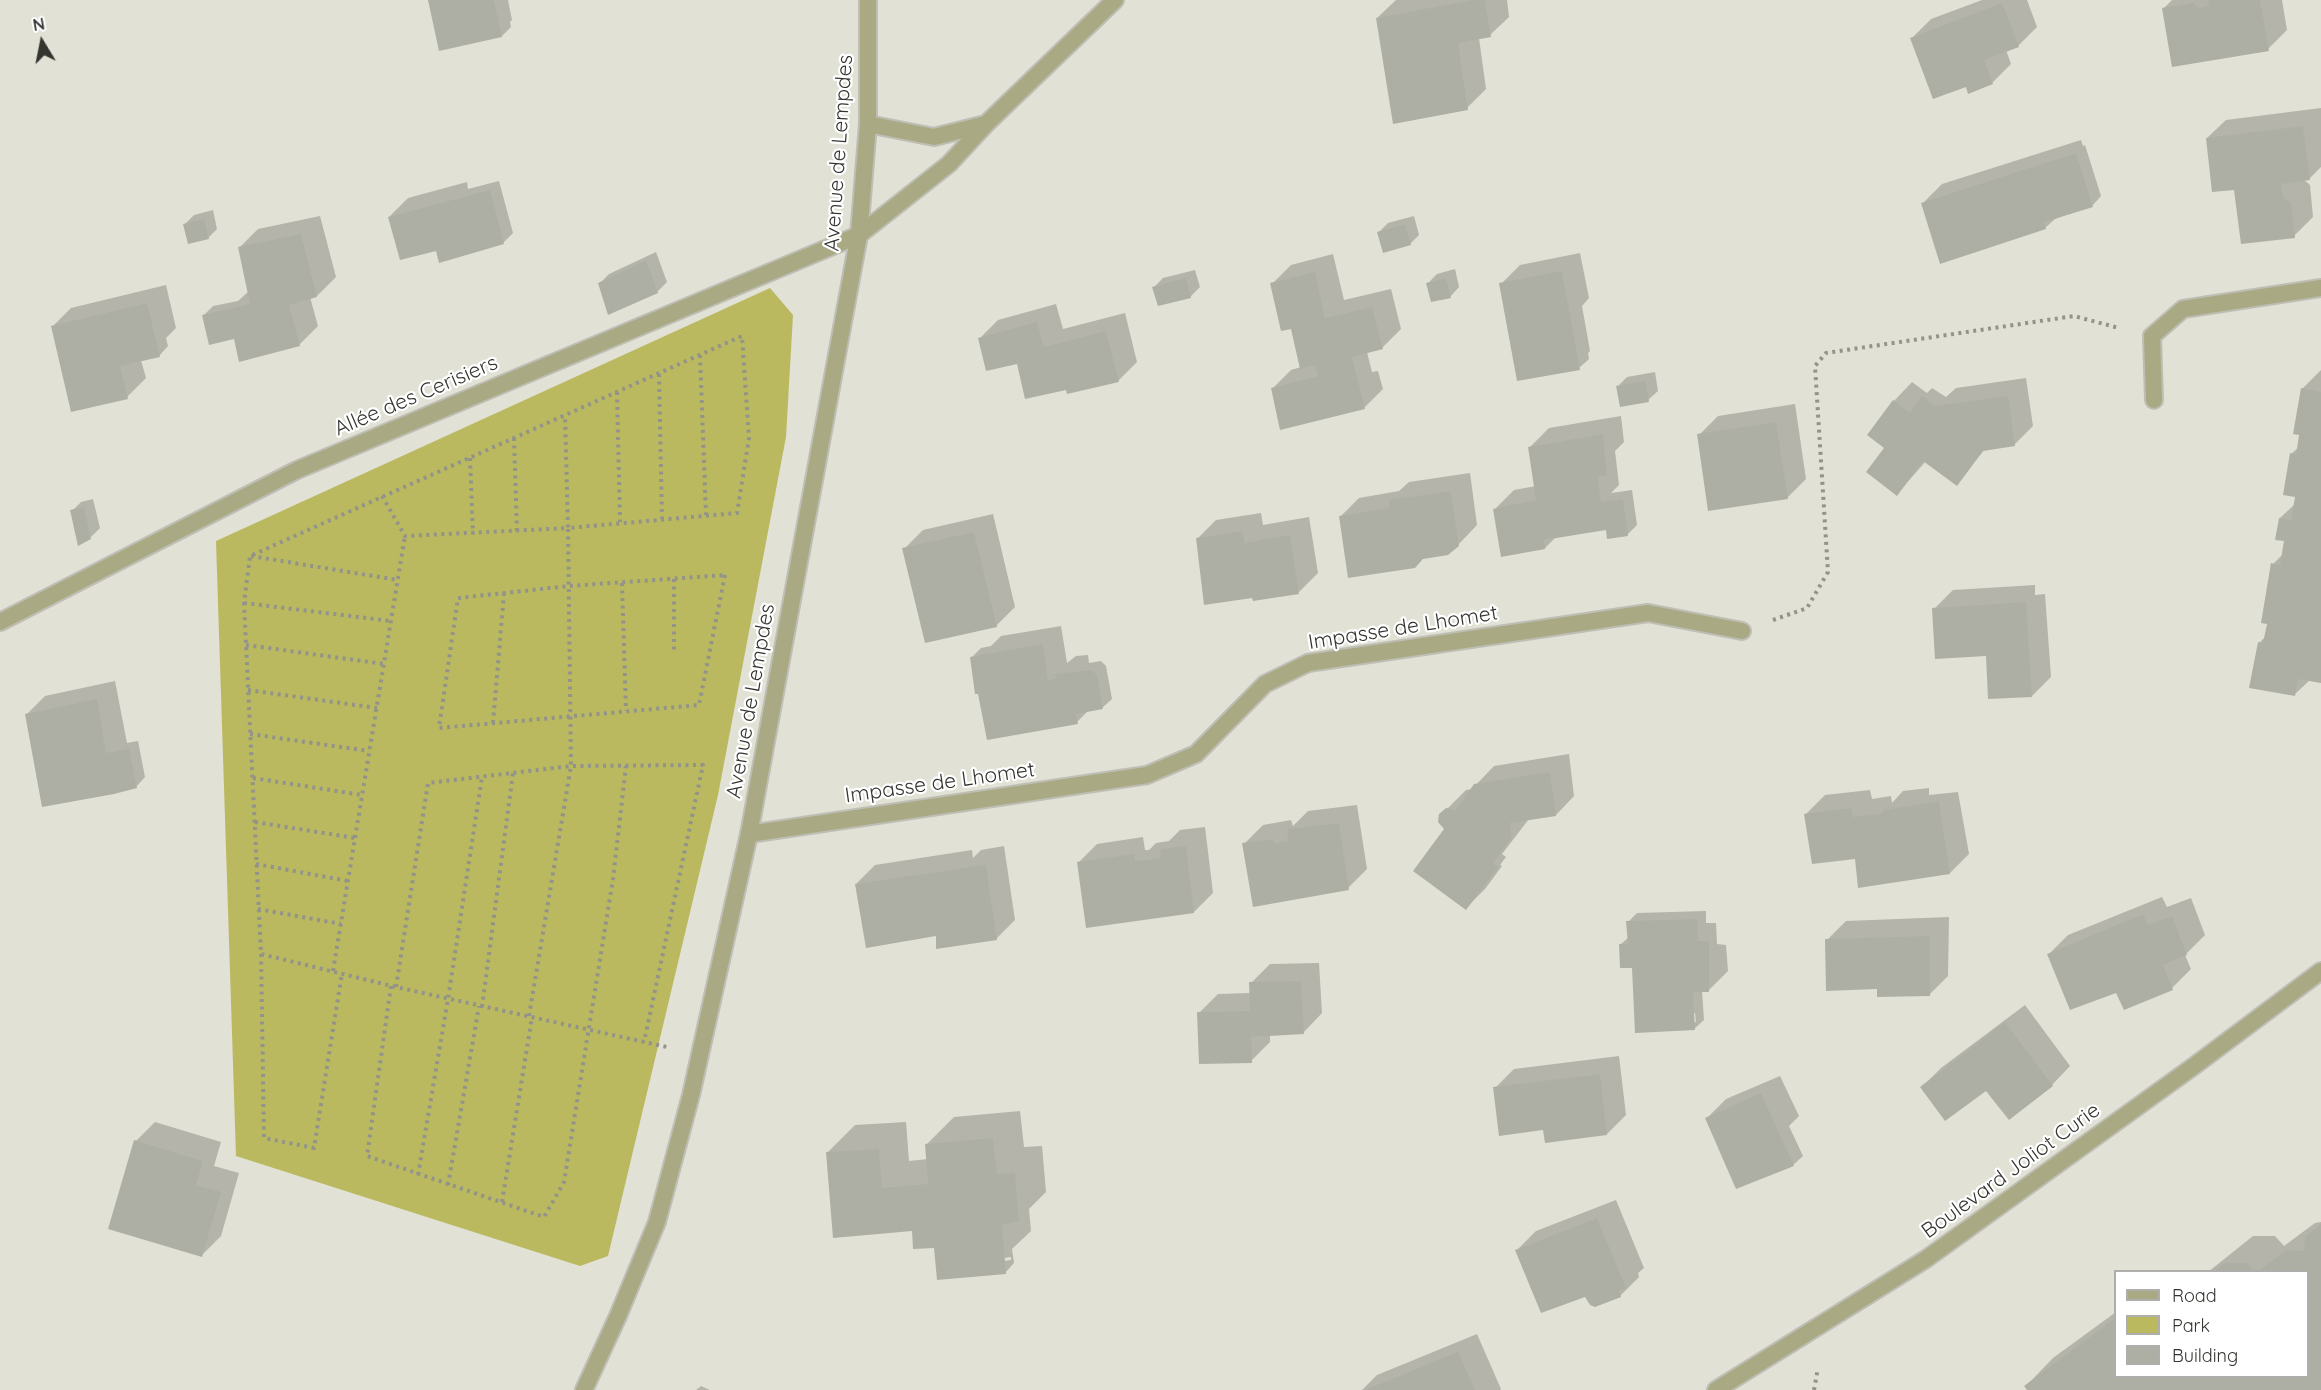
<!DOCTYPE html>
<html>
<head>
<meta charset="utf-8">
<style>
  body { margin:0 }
  #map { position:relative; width:2321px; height:1390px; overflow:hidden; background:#e1e1d5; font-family:Quicksand,sans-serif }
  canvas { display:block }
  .legend { position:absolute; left:2114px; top:1270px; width:195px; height:108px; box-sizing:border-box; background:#fff; border:2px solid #aeaeac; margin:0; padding:8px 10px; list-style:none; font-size:18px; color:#343430 }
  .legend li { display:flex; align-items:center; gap:12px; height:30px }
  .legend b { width:30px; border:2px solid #aeaeac }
  .north { position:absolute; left:12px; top:12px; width:60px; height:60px; -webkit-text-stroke:4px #fff; paint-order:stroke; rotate:350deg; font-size:16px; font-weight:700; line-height:24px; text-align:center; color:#343430 }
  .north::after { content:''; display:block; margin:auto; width:21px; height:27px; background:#343430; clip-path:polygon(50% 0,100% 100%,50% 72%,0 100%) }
</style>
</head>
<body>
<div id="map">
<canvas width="2321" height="1390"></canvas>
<ul class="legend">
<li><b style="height:8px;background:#a9a984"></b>Road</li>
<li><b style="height:16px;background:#bab960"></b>Park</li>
<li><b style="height:16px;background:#aeafa4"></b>Building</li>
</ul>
<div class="north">N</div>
</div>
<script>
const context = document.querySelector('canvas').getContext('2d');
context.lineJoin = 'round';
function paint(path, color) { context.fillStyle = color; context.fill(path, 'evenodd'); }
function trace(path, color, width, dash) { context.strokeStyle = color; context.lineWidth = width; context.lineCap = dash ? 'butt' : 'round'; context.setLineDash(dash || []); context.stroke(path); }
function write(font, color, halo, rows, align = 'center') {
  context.font = font + ' Quicksand,sans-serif'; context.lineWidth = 4.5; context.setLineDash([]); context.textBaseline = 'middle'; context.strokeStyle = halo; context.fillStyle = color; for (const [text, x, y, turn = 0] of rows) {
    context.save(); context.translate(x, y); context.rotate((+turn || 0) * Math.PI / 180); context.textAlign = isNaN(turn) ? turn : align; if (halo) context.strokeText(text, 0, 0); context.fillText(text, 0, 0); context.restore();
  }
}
paint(new Path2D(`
  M770,288L793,315L786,437L718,795L608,1256L580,1266L236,1156L216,541Z`), '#bab960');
paint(new Path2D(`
  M430,0H508L512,20L510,22L511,27L502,36Z
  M1396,0H1507L1509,17L1490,35L1479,38L1486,89L1467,108L1377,18Z
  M1982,0H2027L2037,27L2018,46L2006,50L2011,64L1992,83L1967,85L1912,38L1931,19Z
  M2172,0H2282L2287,30L2268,49L2164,8Z
  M2321,108V167L2309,179H2303L2310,185L2313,217L2294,236L2236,189L2207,138L2226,120Z
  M2081,140L2083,146L2085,145L2101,196L2092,206L2055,219L2045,228L1923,203L1942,184Z
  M499,181L513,233L504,242L437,251L389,217L408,198L467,182L468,189Z
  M213,210L217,229L208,238L185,224L194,215Z
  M320,216L336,277L317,296L310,297L318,326L299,345L235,336L203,316L213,306L238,301L249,291L239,248L258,229Z
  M1414,216L1419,235L1410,244L1379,232L1388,223Z
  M656,252L667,282L657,292L600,283L609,274Z
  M1580,253L1589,298L1582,306L1590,351L1588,353L1589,359L1579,368L1501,284L1520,265Z
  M1333,254L1344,300L1391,289L1401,329L1382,348L1367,352L1372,372L1378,371L1383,389L1364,408L1272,389L1291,370L1301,367L1292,327L1272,284L1291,265Z
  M1455,269L1459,287L1450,297L1428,283L1437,274Z
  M1195,270L1200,287L1190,297L1154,287L1163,278Z
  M166,285L176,328L166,338L168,346L159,356L141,360L146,378L127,397L52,327L71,308Z
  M1056,304L1063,329L1125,313L1137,362L1118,381L1067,388L1018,362L979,339L998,320Z
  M2321,370V681L2310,680L2295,694L2259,643L2266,636L2273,564L2283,554L2285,540L2280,518L2296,503L2291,454L2299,447L2302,389Z
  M1655,372L1658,391L1648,400L1617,387L1627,377Z
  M2026,378L2033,426L2014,445L1985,449L1956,484L1926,461L1897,494L1887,448L1894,401L1912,382L1927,393L1932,388L1946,397L1956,388Z
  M1795,404L1806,479L1787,498L1699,435L1718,416Z
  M1621,416L1624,442L1615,451L1619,485L1611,493L1632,490L1637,525L1628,534L1607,528L1556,537L1545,548L1495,509L1514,490L1536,486L1530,447L1549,428Z
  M1470,473L1477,525L1458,545L1423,557L1340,517L1359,498L1399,491L1409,482Z
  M93,499L100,528L91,537L72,511L81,502Z
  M1261,513L1263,525L1309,517L1318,573L1299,592L1254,599L1197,539L1216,520Z
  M993,514L1015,607L996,626L904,549L923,530Z
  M2035,585V595L2045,594L2051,677L2032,696L1934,609L1953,590Z
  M1061,626L1067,663L1076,656L1088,655L1089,663L1101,661L1106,666L1112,699L1102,708L1089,710L1077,722L972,657L981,648L991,646L1001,636Z
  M115,681L127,743L138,741L145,777L136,787L26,715L45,696Z
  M1569,754L1574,796L1556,815L1529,819L1502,854L1506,857L1500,865L1502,866L1485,889L1466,908L1441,815L1466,790L1472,789L1494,766Z
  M1929,788V795L1958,792L1969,854L1950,873L1856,857L1806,814L1825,795L1870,790L1872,799L1891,796L1892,803L1903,791Z
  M1357,805L1367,869L1348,888L1244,844L1263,825L1291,820L1293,826L1308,811Z
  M1205,827L1213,893L1194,912L1078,863L1097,844L1143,837L1145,850H1149L1156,843L1169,841L1180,830Z
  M1004,846L1015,920L996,939L937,936L856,884L875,865L972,850L973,858L981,850Z
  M2162,897L2167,907L2191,898L2205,935L2185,955L2191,969L2172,988L2049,954L2068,935Z
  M1706,911V923H1716L1717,944L1726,945L1728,971L1709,990L1702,991L1704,1020L1694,1029L1633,966L1621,944L1629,937L1628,922L1637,913ZM1693,1013H1695L1696,1022H1693Z
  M1949,917L1948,976L1929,995L1878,988L1827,940L1846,921Z
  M1319,963L1322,1013L1304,1032L1270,1034V1042L1251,1061L1199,1013L1218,994L1251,993V983L1270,964Z
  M2025,1005L2070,1066L2052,1085L1987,1089L1922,1087L1941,1068Z
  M1619,1056L1626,1115L1607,1134L1495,1088L1514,1069Z
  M1780,1076L1799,1116L1789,1126L1803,1156L1793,1165L1707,1118L1726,1099Z
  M1020,1111L1024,1147L1042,1146L1046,1192L1029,1209L1031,1231L1012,1249L1014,1263L1005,1273L935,1247L828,1152L855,1125L906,1122L909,1161L928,1159L926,1145L954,1117ZM1011,1257V1260L982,1264L985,1261Z
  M155,1122L221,1142L214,1166L239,1173L221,1236L202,1255L136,1141Z
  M1616,1200L1644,1268L1638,1273L1639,1277L1620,1296H1585L1517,1250L1536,1231Z
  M2321,1222V1390H2029L2026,1386L2053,1358L2116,1312V1376H2308V1272H2208L2253,1236H2275L2284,1246L2315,1223Z
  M1477,1334L1501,1389L1500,1390H1362L1377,1375Z
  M701,1386L710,1390H696Z`), '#0003');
paint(new Path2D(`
  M428,0H494L502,37L439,51Z
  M1473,0H1485L1491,37L1458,43L1468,110L1393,124L1376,18Z
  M2208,0H2260L2269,51L2172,67L2162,8L2193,3L2199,8L2209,6Z
  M2002,3L2019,47L1984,60L1993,84L1968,94L1966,87L1933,99L1910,38Z
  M2303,126L2310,180L2281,184L2283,197L2291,204L2295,238L2241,244L2234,190L2212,192L2206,138Z
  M2076,153L2093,207L2044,222L2046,229L1940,264L1921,203Z
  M490,190L504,244L439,263L436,251L400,260L388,217Z
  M204,219L209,239L188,244L183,224Z
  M1405,224L1411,245L1383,253L1377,232Z
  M301,234L317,297L289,305L300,346L239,362L234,339L209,345L202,315L250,304L238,247Z
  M646,260L658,293L608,315L598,283Z
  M1562,271L1580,370L1517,381L1499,283Z
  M1315,272L1325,318L1372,307L1383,349L1352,357L1365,409L1280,430L1271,388L1318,376L1315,365L1300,369L1291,329L1281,331L1270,283Z
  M1186,278L1191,298L1158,306L1152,287Z
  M1446,278L1451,298L1431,302L1426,283Z
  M147,303L160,357L120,366L128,399L71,412L51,326Z
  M1037,322L1044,347L1106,331L1119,382L1067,394L1066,390L1025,399L1017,364L986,371L978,338Z
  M1646,381L1649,402L1620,407L1616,386Z
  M2301,388L2321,392V683L2298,679L2295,696L2249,688L2258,642L2263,643L2267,624L2261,623L2271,563L2280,565L2284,541L2275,540L2279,518L2291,520L2295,497L2283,495L2290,453L2296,455L2299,435L2293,434Z
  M1922,396L1935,406L2008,396L2015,446L1983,451L1957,486L1923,461L1897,496L1866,472L1884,448L1867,435L1893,400L1910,413Z
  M1776,422L1788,499L1708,511L1697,434Z
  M1603,434L1607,475L1598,477L1601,502L1623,499L1628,536L1607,539L1606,530L1544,540L1545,549L1501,557L1493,509L1536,500L1528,447Z
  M1451,491L1459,546L1448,555L1423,559L1415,568L1348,578L1339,516L1389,508V500Z
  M84,507L91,539L78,546L70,510Z
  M1242,531L1245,543L1290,535L1299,594L1253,601L1252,598L1204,605L1196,538Z
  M974,532L997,627L925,643L902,548Z
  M2026,602L2032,697L1988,699L1986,656L1935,659L1932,608Z
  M1043,644L1048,681L1056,678L1055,674L1091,670L1097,675L1103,709L1076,714L1078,724L987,740L978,694H975L970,657Z
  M97,699L106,753L129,749L137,788L114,794L42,807L25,714Z
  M1550,772L1556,816L1510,823L1512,837L1493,863L1498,867L1466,910L1413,871L1444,829L1438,822L1439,814L1446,808L1456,810L1474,784Z
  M1939,801L1950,874L1858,888L1855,859L1812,864L1804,814L1851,808L1853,817L1883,813V810Z
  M1339,823L1349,890L1253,907L1242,843L1273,839L1274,843L1288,841L1287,829Z
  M1186,846L1194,913L1086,928L1077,862L1134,854L1135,861L1161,858L1160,849Z
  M986,865L997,940L936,949V936L866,948L855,884Z
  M2143,914L2148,925L2172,916L2187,955L2163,965L2173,990L2124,1010L2116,993L2070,1010L2047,954Z
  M1697,919L1698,941H1709V992H1693L1695,1030L1635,1033L1632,968H1620L1619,944H1628L1626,921Z
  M1930,936V996L1877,997V989L1826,991L1825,939Z
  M1301,981L1304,1034L1251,1037L1252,1063L1199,1064L1197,1012L1250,1011L1249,982Z
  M2005,1022L2053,1086L2009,1120L1986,1091L1945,1121L1920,1087Z
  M1600,1074L1607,1135L1545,1143L1543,1130L1499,1136L1493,1087Z
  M1761,1093L1794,1166L1736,1189L1705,1118Z
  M993,1138L997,1174L1015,1173L1019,1221L1002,1225L1006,1274L937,1280L934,1248L913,1249L912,1231L833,1238L826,1152L879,1149L882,1188L928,1184L925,1144Z
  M134,1140L203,1161L196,1185L221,1192L202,1257L108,1229Z
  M1597,1218L1626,1288L1619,1291L1621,1297L1595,1307L1590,1305L1585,1297L1541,1313L1515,1250Z
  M2321,1224V1390H2027L2024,1386L2115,1318V1377H2307L2308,1272H2257L2286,1250L2304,1251L2305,1236Z
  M2224,1263H2247L2255,1272H2213Z
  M1458,1352L1475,1390H1365Z`), '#aeafa4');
const minor = new Path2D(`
  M868,124L934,137L986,124
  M2154,400L2152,336L2183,309L2321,288
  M0,622L297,470L859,235L949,164L987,123L1115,0
  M749,834L1147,775L1196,754L1265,684L1308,663L1648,613L1742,631`);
const tertiary = new Path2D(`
  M584,1390L618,1316L657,1222L691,1095L749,834L859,235L868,124V0
  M1716,1390L1926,1259L2194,1066L2321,971`);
trace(minor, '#bebeb4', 20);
trace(tertiary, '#bebeb4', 20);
trace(new Path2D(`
  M700,355L706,515
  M659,374L662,519
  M617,392L620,522
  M514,438L517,531
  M470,458L473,534
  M382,496L405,536L568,528L565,415
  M251,556L398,580
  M725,575L699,705L439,728L458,598L569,586Z
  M674,579V654
  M622,583L626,711
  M244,603L391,621
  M1773,620L1807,608L1828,572L1815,366L1826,353L2074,316L2119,328
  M246,645L384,664
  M248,690L377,708
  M493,723L504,593
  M250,734L369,751
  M253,778L362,795
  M255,822L355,838
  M256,864L348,881
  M258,909L341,924
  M261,954L264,1138L314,1148L342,973
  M333,971L405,536
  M391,986L367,1156L544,1217L564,1182L613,879L626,766
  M396,987L428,783L571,766L703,765L644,1042
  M482,1007L513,773
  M529,1016L571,766L568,528L737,513L749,438L742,336L250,556L244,603L261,954L396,987L667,1047
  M418,1175L448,999L482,777
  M448,1185L479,1006
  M502,1202L532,1017
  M1814,1390L1818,1368`), '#93938a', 4, [3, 4.5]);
trace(minor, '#a9a984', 16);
trace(tertiary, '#a9a984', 16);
write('21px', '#343430', '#fff', [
  ["Avenue de Lempdes",839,153,-86],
  ["Allée des Cerisiers",416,396,-23],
  ["Impasse de Lhomet",1403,628,-9],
  ["Avenue de Lempdes",751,701,-80],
  ["Impasse de Lhomet",940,783,-8],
  ["Boulevard Joliot Curie",2011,1171,-36]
]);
</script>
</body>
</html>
